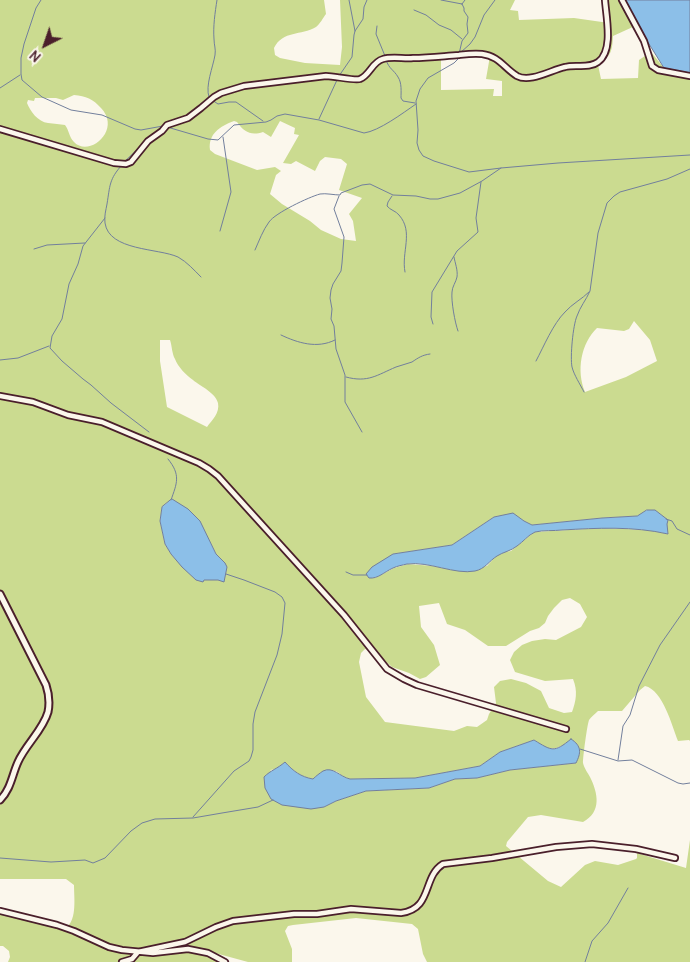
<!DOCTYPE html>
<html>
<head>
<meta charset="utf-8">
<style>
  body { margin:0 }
  #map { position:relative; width:690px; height:962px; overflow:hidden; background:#fbf7ec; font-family:Delius,sans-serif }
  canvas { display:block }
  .north { position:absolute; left:20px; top:20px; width:50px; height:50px; -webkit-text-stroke:4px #fbf7ec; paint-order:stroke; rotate:221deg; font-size:14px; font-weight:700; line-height:20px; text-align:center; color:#4a1f2b }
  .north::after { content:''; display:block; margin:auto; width:18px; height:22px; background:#4a1f2b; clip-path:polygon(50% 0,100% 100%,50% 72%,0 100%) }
</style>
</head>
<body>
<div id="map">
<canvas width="690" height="962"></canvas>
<div class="north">N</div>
</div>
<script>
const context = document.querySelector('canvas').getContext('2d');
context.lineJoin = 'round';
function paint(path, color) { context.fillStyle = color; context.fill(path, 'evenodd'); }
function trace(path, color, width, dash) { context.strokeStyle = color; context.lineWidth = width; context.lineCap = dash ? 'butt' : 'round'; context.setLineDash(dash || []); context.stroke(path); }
paint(new Path2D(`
  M0,0H324L326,14C323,18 320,24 316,27C301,36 283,30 274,48L275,55L280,58L305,63L340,65L342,47L340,0H515L510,10L518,11L519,20L574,18L609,23V0H626L635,26L613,36C612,53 611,55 598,65L601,79L638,78L639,60L651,52L664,68L690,73V741L689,740L678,741C672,726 663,690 645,686L640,690L622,711H598C595,714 591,717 589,720C587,726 583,756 583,763C584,768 588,773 590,777C598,793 602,812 583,822L541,815L528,817L507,842L506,846L548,881L561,887L585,865L595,861L618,865L636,859L637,858V853L686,868L690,840V962H427L423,954L418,929L412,924L356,918L293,925L288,926L285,931L292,949V962H248L215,953L227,962H8L10,957L9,951L3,946H0V908L37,917L67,927C77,918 74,898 74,885L66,879H0ZM441,56H490L486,79L502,81V96H493L494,89L441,90ZM74,95C86,96 93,99 101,108C122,130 89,158 74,142C69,137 69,130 65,125C60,124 54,124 48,123C38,122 30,111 27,103L28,100L34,101L35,98H56L63,100ZM234,121L237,122C244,132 251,136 263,132L271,137L280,121L295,128L294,134L299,135L283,163L291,164L296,161L315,171L320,161L325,157L341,159L347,164L339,190L362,198L349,214L353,221L356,241L341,239L321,230L310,221L282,204L270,194L276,175L281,171L275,167L257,170L215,154L210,150C208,134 220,126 234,121ZM634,321L650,340L657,361L626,377L585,392C576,371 581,343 597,328L624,331L629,329ZM160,340H170C172,346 172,354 175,359C178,367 186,375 193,380C200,386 216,393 218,403C220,413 212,420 207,427L167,407L160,361ZM172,499L203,528L216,554L225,563L218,580H196L171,554L165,544L160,521L162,507ZM647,510C662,510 667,520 668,534L650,530L602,528L534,532L511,551L505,552L496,556L487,566L461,571L433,566L408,564L394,568L377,577L372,578L393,554L452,545L494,517L513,514L524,521L532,525L602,518L638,516ZM570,598L580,604L587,617L581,627L556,640L545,639L532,641L522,645L514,652L510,660L515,672L545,681L573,679C578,691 576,701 572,712L564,713L549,708L541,691L526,683L511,679L500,681L494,687L496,703L489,714L487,720L477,727L467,726L454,731L385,722L366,697L359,662L361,653L365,649L370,650L383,659L392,667L409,673L420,679L426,677L440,665L434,645L421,627L419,606L439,603L447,624L465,630L488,646H506L530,631L539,628L545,623L548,616L554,608L562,600ZM534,740C547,748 549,752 564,745L576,763L510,770L477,778L455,779L429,788L366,791L336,801L324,807L270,770L278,769L285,762C293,771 301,777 313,779C320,774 326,768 335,771C341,773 341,777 350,779L415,778L480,766L500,752Z`), '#cbdb90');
const water = new Path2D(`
  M626,0H690V73L664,68L631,15Z
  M172,499L188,509L200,521L216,554L225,563L227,567L224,582L218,580H204L203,582L196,580L182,567L171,554L165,544L160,521L162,507Z
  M647,510H655L668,520L667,524L668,534C633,526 597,528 562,530C554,531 543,530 535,532C528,535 523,542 517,546C511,551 503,552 497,556C489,561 485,569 475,571C455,575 429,561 407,564C403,565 397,566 393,568C384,572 378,579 369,578L366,574L372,567L393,554L452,545L494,517L513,513L524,521L532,525L602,518L637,516Z
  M571,739C582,746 581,753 576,763L510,770L477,778L455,779L429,788L366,791L336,801L324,807L311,809L282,805L271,799L265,788L264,777C271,770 277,769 285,762C293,771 301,777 313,779C316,776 320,773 323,771C333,766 340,777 350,779L415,778L480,766L500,752L534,740C552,751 554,753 571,739Z`);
paint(water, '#8cbfe8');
trace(water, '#727f9c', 1);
trace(new Path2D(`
  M41,0L36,8L24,44L21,58V74L22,80L42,97L71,110L102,115L135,129L141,130L163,126
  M349,0L355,31
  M441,0L462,4
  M462,4L465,0
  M414,10L426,15L439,25L451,30L462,39
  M377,26L376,34L385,56
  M460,53L470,44L475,37L484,15L495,0
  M459,54L462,41L468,33L467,24L468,17L464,11V8L462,4
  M459,58L454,63L428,78L420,89L416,101L418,130L417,143L419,150L423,156L434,161L469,172L501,168L558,163L690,155
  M386,60C389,69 394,70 398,77C402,83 401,92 401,98L403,101L415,103
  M339,76L352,57L354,35L355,31L363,19L364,7L367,0
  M0,88L20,75
  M209,97C205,86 213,67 215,55C216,49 214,45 214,39C213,26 215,13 217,0
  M212,100L218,104L229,102H236L263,121
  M319,119L337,80
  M167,127L208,139L218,140L234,125L266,122L271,120L277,116L285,114L319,120L364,133C379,131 403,113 416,104
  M124,162L141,146
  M122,165C109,179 110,186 107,204C106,210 104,216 105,223C109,251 158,248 178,257C187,262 194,270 201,277
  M339,196L334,209L344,237L342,263L341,271L333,284L331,290L330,298L332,309L331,319L334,326L336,349L345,375V402L362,432
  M392,196L388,202L387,206C390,210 396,211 399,215C414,232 401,252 405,272
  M105,218L83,246L78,264L69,284L62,319L52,336L50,348L62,361L83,379L91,385L111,403L149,432
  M220,231L231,192L223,137
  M34,249L47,245L85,243
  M255,250C259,241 263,230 269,222C275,213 309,197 320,194C326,193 334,195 340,195L341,193L362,185L370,184L393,195L416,196L430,199H438L460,193L482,181L501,168
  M454,257C455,263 458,270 457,277C456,282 452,287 452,292C451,301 455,323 458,331
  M433,324L431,317L432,292L457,251L478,232L476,218L481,182
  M281,335C298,343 317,349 335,340
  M0,360L18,358L49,346
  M536,361C544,346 553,324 565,312C572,304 582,299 589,292
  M346,377C368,383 377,375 396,367C401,365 407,364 412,362C418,358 422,355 430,354
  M584,392C580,384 574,375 572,367C570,357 573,325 577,316C580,307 586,300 590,291L598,233L607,203L614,196L620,192L667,179L690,169
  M168,459C181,475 177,483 171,500
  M666,519L672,521L677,529L690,535
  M346,572L353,575H367
  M580,749L618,761L632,760L678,783L683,784L690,783
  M618,760L623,726L630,715L639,686L660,645L690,602
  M193,817L234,771L249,761L251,757L253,750V724L255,712L277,655L282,634L285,603L282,597L275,592L244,580L226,574
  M0,858L51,862L85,860L93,863L105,858L131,831L142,823L155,819L193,818L222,813L258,807L273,800
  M585,962L592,941L608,923L628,888`), '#727f9c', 1);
const minor = new Path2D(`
  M622,0L644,41L652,66L658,70L690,76
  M0,129L114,163L126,164L131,162L148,141L162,131L167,125L188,118L201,108L214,97L221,93L244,86L326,76C334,76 356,81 360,79C370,75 372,62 383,59C392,56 404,59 413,58C429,58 444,56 459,55C467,54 474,53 482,54C499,56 504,68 517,76C530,83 551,70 565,67C575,64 589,69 598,62C614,51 606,16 605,0
  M0,396L33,402L68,415L102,422L199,463L209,469L218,476L246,507L344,615L387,669L404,679L417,685L566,729
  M0,911L57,925L74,931L109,947L122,950L153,953L188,949L208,953L225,962
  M122,962L132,959L138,952L185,942L216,927L233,921L294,914H317L351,909L401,913C433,909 422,877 443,864L492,858L556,847L592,844L636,849L675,858`);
const tertiary = new Path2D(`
  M0,594L46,685C49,694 50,702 48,712C43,730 26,744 18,762C12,775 11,789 0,800`);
trace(minor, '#4a1f2b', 8);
trace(tertiary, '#4a1f2b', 9);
trace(minor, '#fbf7ec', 4.5);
trace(tertiary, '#fbf7ec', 5);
</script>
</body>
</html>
